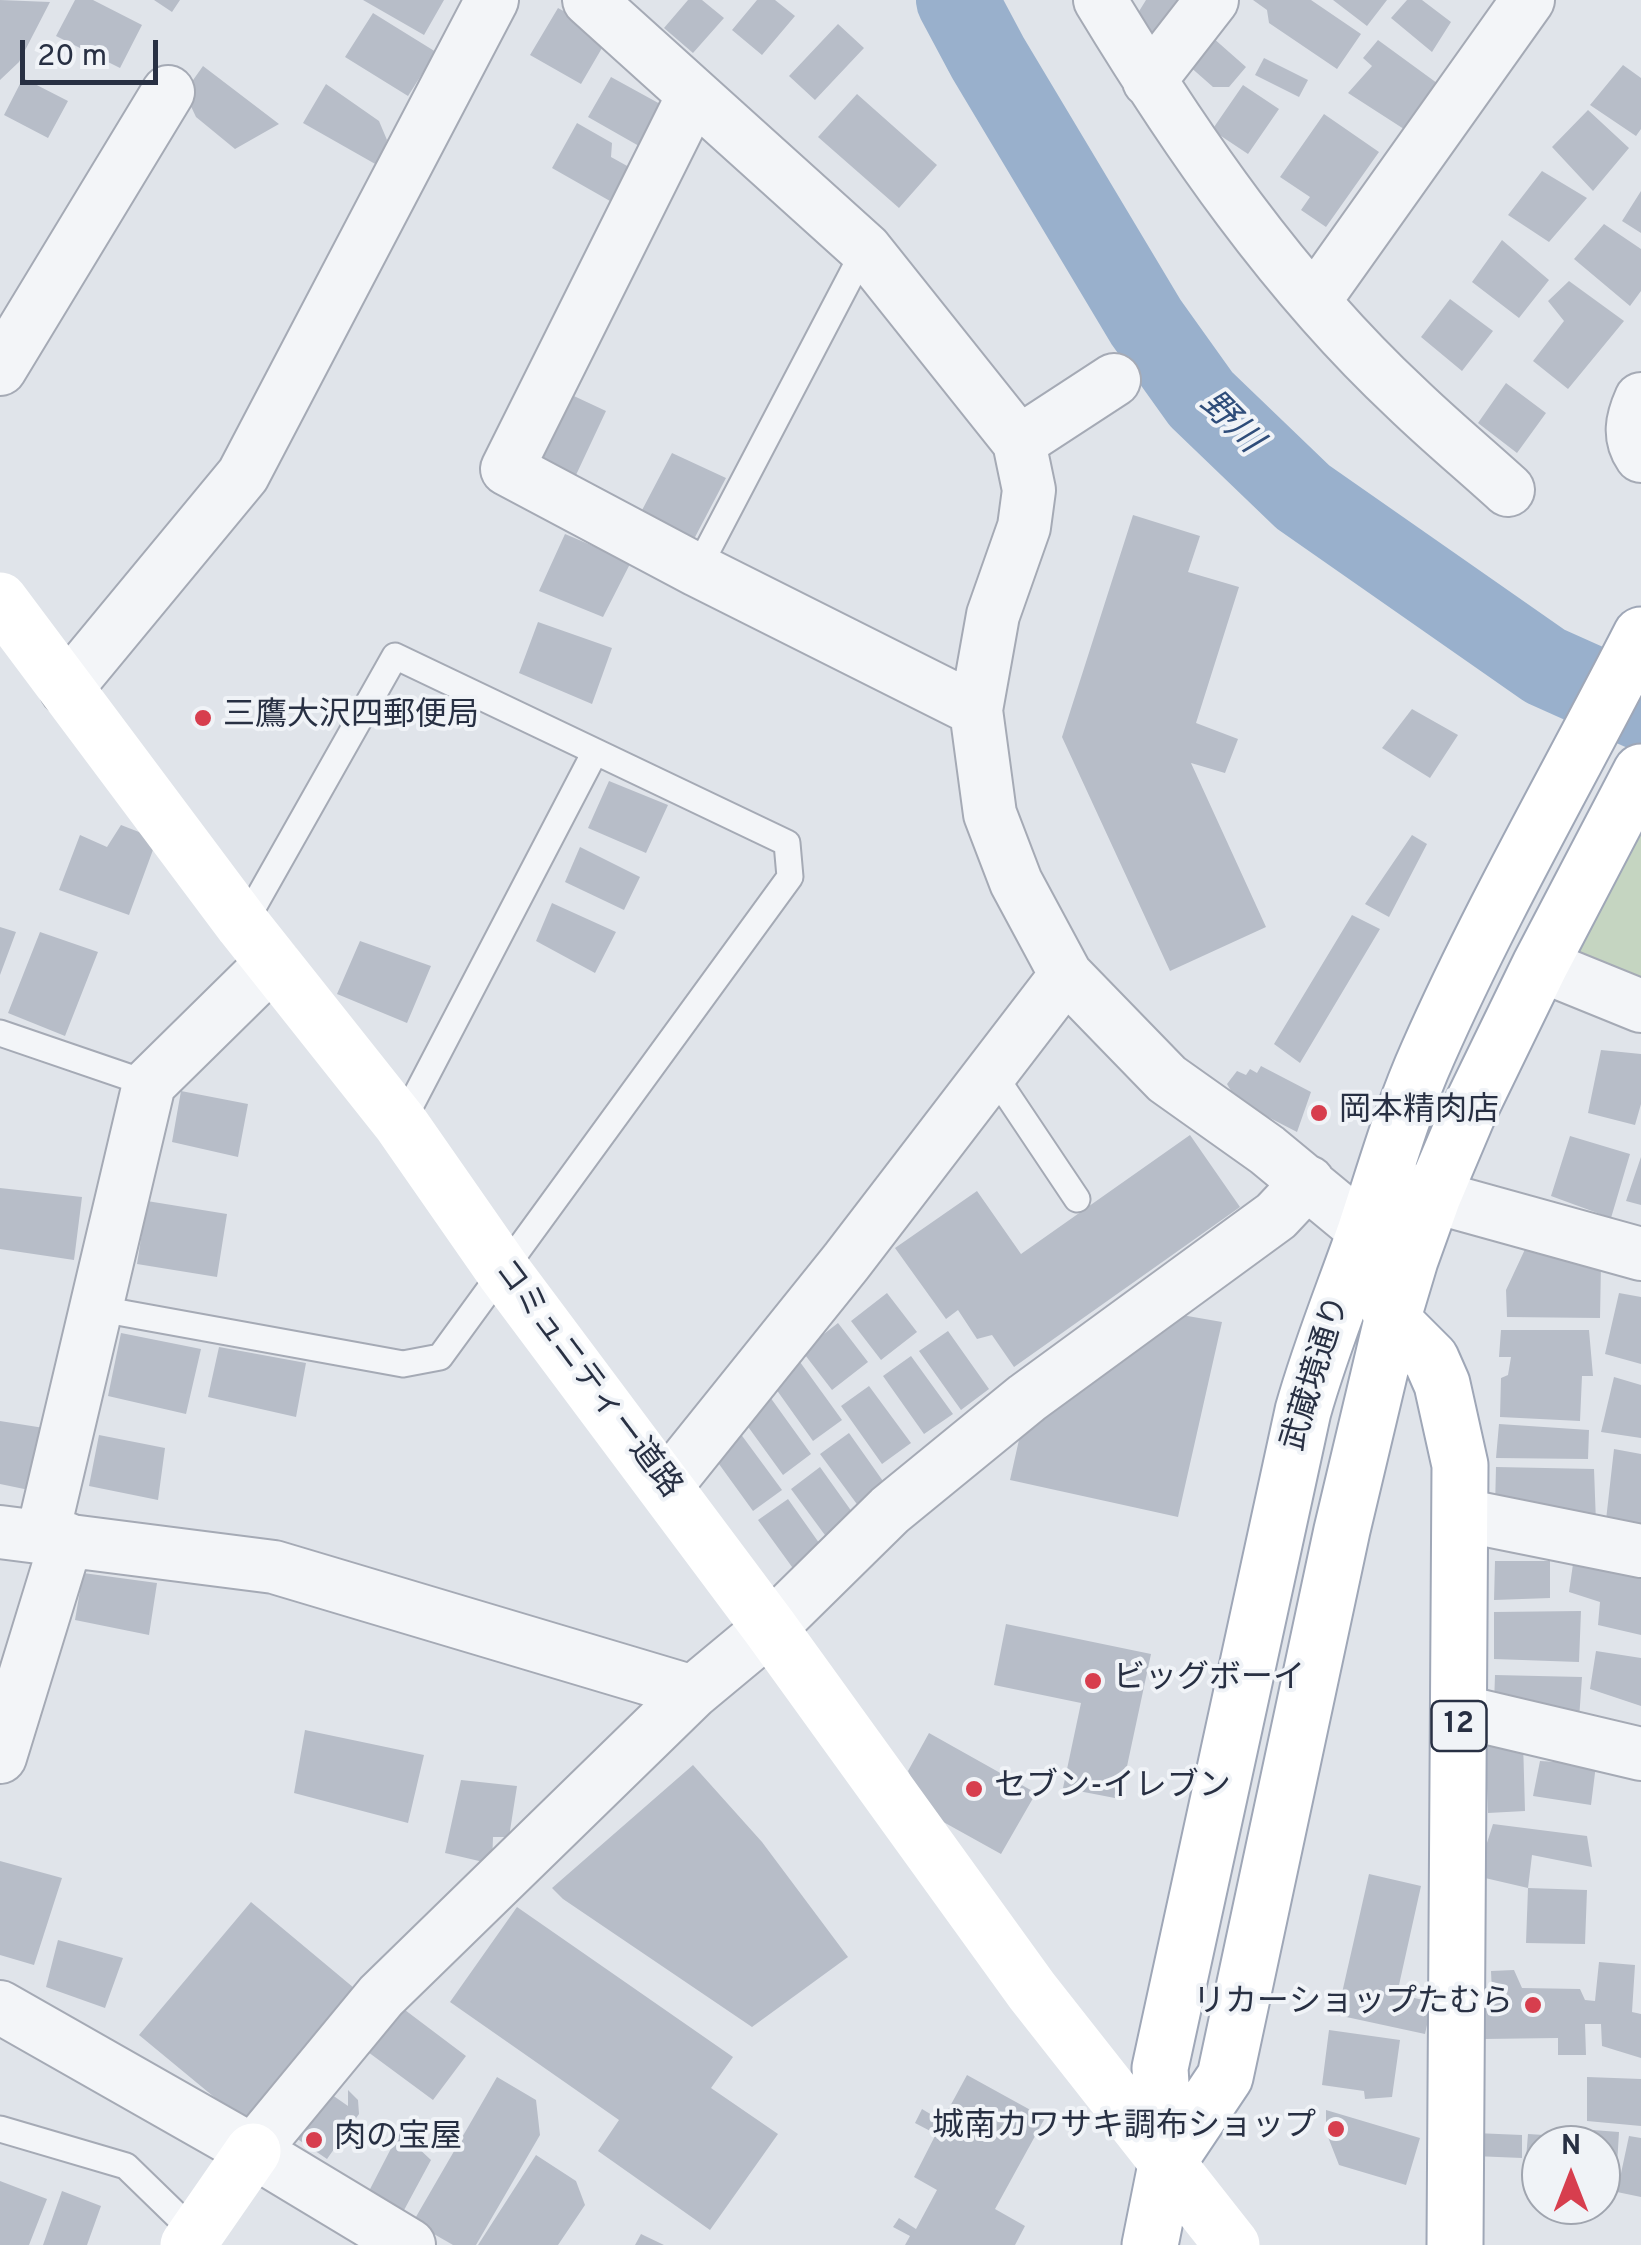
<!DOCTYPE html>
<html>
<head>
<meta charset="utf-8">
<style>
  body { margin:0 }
  #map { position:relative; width:1641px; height:2245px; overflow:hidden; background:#e0e4ea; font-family:Overpass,sans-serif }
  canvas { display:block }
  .north { position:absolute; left:1521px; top:2125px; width:100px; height:100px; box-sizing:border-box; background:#f0f3f7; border:2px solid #a0a5af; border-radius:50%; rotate:0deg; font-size:28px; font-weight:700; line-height:40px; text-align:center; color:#283043 }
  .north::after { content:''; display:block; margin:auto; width:35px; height:45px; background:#d73e4e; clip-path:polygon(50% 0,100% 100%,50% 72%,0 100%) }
  .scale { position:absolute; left:20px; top:40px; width:138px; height:45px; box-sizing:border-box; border:5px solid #283043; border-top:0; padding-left:12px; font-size:30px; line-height:35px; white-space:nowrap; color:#283043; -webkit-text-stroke:8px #f0f3f7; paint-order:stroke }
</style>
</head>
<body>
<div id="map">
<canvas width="1641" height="2245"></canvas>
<div class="north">N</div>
<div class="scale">20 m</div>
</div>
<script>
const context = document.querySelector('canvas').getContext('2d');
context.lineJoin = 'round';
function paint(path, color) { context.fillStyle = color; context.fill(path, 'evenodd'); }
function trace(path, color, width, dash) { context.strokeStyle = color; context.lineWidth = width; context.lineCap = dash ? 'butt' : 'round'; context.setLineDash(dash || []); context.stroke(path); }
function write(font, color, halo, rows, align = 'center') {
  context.font = font + ' Overpass,"Noto Sans JP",sans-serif'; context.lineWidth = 8; context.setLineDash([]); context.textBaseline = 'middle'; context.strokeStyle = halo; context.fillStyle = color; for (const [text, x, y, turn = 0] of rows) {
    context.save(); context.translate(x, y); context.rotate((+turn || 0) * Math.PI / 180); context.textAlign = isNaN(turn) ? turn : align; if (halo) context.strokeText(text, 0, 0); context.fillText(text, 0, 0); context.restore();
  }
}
paint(new Path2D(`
  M1641,830V979L1562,957Z`), '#c5d5c1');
trace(new Path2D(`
  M957,0L988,58L1146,322L1201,399L1303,497L1545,666L1641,709`), '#99b0cc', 82);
paint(new Path2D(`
  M0,0L50,2L19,62L0,80Z
  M75,0H93L142,25L120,68L56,36Z
  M154,0H180L172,12Z
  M363,0H444L424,35Z
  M688,0H702L724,18L693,53L664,28Z
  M757,0H775L795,16L762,55L732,30Z
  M1146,0H1189L1162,41L1133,21Z
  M1253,0H1311L1361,34L1337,69L1269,23L1267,10Z
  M1333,0H1387L1367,26Z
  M1407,0H1422L1451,22L1432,52L1391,18Z
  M558,8L609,36L581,84L530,55Z
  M373,13L436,52L408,96L345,57Z
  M838,24L864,48L815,100L789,76Z
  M1212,37L1246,67L1229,87H1213L1188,65Z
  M1378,40L1441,86L1407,131L1348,93L1372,66L1363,58Z
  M1264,58L1308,80L1299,97L1255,75Z
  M1623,65L1641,78V129L1636,136L1590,105Z
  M203,66L279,124L235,149L196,117L188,100L191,83Z
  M611,77L662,105L639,146L588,117Z
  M23,78L68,101L48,138L4,115Z
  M326,84L379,121L387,140L377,165L303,123Z
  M1243,85L1279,109L1248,154L1212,130Z
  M857,94L937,165L899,208L818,137Z
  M1588,110L1629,148L1593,191L1552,147Z
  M1324,114L1379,152L1326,227L1301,210L1310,197L1280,177Z
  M577,123L612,143L611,157L629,167L610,201L552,168Z
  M1542,171L1587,198L1549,242L1508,215Z
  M1641,191V233L1622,221Z
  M1604,224L1641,249V291L1630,306L1574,259Z
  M1502,240L1549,280L1519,318L1472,282Z
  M1569,281L1624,321L1568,389L1533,361L1564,321L1548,301Z
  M1450,299L1493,331L1462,371L1421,337Z
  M1506,383L1546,413L1517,453L1478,423Z
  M561,390L606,411L576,475L530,452Z
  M672,453L726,478L693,541L640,514Z
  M1133,515L1200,536L1188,572L1239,587L1196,723L1238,739L1225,773L1191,763L1266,927L1170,971L1062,737Z
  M565,534L631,562L603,617L539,591Z
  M538,622L612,648L592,704L519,673Z
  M1412,709L1458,735L1430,778L1382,748Z
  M609,781L668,805L646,853L588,828Z
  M121,825L157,839L129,915L59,890L80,835L107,847Z
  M1412,835L1427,844L1389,917L1365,904Z
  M580,847L640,877L624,910L565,882Z
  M552,903L616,932L595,973L536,941Z
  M1352,915L1380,929L1300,1063L1274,1044Z
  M0,927L16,932L0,975Z
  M40,932L98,952L65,1036L8,1013Z
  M360,941L431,966L407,1023L337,994Z
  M1601,1050L1641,1054V1104L1635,1125L1588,1113Z
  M1261,1066L1311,1092L1297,1132L1237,1101L1227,1084L1237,1071L1246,1075L1250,1069L1257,1073Z
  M181,1091L248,1104L238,1157L172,1142Z
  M1190,1135L1240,1207L1014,1367L992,1335L977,1339L958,1310L946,1319L895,1248L977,1191L1021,1254Z
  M1570,1136L1630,1154L1611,1218L1551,1196Z
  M1641,1157V1205L1626,1201Z
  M0,1188L82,1197L74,1260L0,1249Z
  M147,1201L227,1214L217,1277L137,1264Z
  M1527,1245L1601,1263L1600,1318L1507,1317L1506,1290Z
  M887,1293L917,1332L881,1360L851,1321Z
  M1619,1293L1641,1297V1364L1605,1354Z
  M1176,1314L1222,1322L1178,1517L1010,1480L1023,1422Z
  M838,1323L868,1362L832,1390L802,1351Z
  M1501,1330H1589L1593,1376H1582L1580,1421L1500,1417L1501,1378L1508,1375L1511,1357H1499Z
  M948,1331L989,1389L961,1410L919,1351Z
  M121,1333L201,1349L186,1414L108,1396Z
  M219,1347L306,1363L296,1417L208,1397Z
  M911,1356L953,1414L924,1434L883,1376Z
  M800,1362L842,1420L813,1441L771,1382Z
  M1614,1377L1641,1385V1438L1601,1432Z
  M869,1386L911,1443L882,1464L841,1406Z
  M770,1397L811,1454L783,1475L741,1417Z
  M0,1421L44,1428L34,1491L0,1484Z
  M1499,1424L1589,1430L1588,1459L1496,1458Z
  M740,1433L782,1490L753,1511L711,1453Z
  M849,1433L890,1491L862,1511L820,1454Z
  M99,1435L165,1448L158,1500L89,1486Z
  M1614,1449L1641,1454V1530L1606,1520Z
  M820,1467L862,1526L833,1546L791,1489Z
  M1496,1467L1594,1469L1596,1523L1495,1508Z
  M788,1499L829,1557L800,1578L758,1520Z
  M1495,1561H1550V1598L1494,1600Z
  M1573,1564L1641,1577V1635L1598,1625L1600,1602L1569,1592Z
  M83,1573L157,1583L149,1635L75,1620Z
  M1581,1611L1579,1662L1494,1659V1612Z
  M1006,1624L1151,1654L1120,1799L1063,1788L1081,1703L994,1685Z
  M1596,1651L1641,1658V1706L1590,1689Z
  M1495,1675L1582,1677L1579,1719L1494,1705Z
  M305,1730L424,1755L408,1823L294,1793Z
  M929,1733L1036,1793L1001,1854L929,1814L908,1771Z
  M1485,1739L1523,1741L1525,1811L1488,1813Z
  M1566,1750L1597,1757L1591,1805L1533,1796L1540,1761L1557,1762Z
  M693,1765L762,1842L848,1957L752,2027L563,1899L552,1888Z
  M461,1780L517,1786L509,1837H493L492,1864L445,1853Z
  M1493,1824L1587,1836L1592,1867L1532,1855L1528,1888L1485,1878L1486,1846Z
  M0,1861L62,1878L34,1965L0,1955Z
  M1369,1874L1421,1886L1397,1994L1432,2002L1425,2034L1337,2015Z
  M1528,1888L1587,1890L1585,1944L1526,1943Z
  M251,1902L360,1993L248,2125L139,2035Z
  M517,1907L733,2057L711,2088L778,2134L710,2230L598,2151L619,2120L450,2002Z
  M58,1940L123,1958L105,2008L46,1987Z
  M1599,1962L1635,1965L1632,2012L1641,2014V2058L1602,2046L1601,2024H1585L1586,2055H1558V2038L1483,2039L1482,1994H1492L1491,1971L1514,1970L1522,1988L1580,1989L1585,2000L1595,2001Z
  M401,2007L466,2056L433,2100L368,2052Z
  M1329,2030L1400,2040L1392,2097L1365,2099L1364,2091L1322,2085Z
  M967,2075L1045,2118L995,2209L1025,2226L1015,2245H905L910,2236L893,2227L899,2218L916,2229L937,2190L914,2177L936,2134L915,2123L922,2109L942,2121Z
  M497,2077L536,2100L540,2135L476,2245H453L413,2222Z
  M1587,2077L1641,2079V2126L1587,2121Z
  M325,2090L348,2106V2090L358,2100L359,2114L327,2159L293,2136Z
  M1326,2110L1420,2138L1406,2185L1339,2165L1326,2132Z
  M1579,2129L1619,2132L1616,2182L1601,2181V2145H1568L1569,2140H1578Z
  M400,2131L431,2160L403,2212L368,2193Z
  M1475,2133L1522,2135V2158L1474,2156Z
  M1528,2134L1560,2136L1559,2145H1541V2172L1525,2171Z
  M1629,2136L1641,2138V2197L1617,2192Z
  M536,2155L576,2181L585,2205L558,2245H478Z
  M0,2181L47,2199L29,2245H0Z
  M62,2191L101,2206L87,2245H43Z
  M641,2234L664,2245H635Z`), '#b7bdc8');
const lane = new Path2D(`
  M697,570L865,249
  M0,1033L149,1084
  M992,1072L1077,1199
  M401,1124L595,752
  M95,1308L403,1364L440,1357L790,877L787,843L395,656L243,925
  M0,2129L126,2166L196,2234`);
const street = new Path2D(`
  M589,0L865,249L1019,442L1029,490L1024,527L993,615L976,710L990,814L1016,882L1066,975L1167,1079L1267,1150L1365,1231L1399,1253
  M1100,0C1186,142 1284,284 1406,398C1439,430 1474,459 1508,490
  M1149,81L1212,0
  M693,96L507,469L697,570L976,710
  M1314,301L1528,0
  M0,369L168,92
  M1641,399C1632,419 1628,437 1641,456
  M1019,442L1114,380
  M66,689L243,475L492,0
  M1540,965L1641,1006
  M1392,1185L1641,1254
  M666,1486L846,1262L1066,975
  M1462,1515L1641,1551
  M0,1532L274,1567L693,1692
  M42,1537L149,1084L272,963
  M1459,1711L1641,1754
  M0,1757L67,1539
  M0,2007L253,2151L409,2245
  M253,2151L381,1996L693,1692L770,1628L890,1510L1027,1398L1276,1216L1308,1182`);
const primary = new Path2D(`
  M1383,1290L1392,1320L1431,1359L1442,1384L1460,1465L1455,2245
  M1166,2165L1225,2077L1342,1530L1392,1320L1410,1260L1433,1196L1469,1111L1540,965L1641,772
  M1150,2245L1166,2165L1160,2068L1303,1411C1320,1350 1344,1292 1365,1232C1385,1172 1402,1111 1428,1053C1491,910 1570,774 1641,635`);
trace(lane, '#a5aab5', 29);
trace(street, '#a5aab5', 56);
trace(primary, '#9fa7b7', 59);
trace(lane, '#f3f5f8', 25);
trace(street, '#f3f5f8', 52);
trace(new Path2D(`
  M0,600L243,925L401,1124L504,1272L770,1628L1032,1991L1232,2245
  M188,2245L253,2151`), '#fff', 55);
trace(primary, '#fff', 55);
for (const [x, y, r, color] of [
  [203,718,10,"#d73e4e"],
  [1319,1113,10,"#d73e4e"],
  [1093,1681,10,"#d73e4e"],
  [974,1789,10,"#d73e4e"],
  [1533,2005,10,"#d73e4e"],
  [1336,2129,10,"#d73e4e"],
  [314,2140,10,"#d73e4e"]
]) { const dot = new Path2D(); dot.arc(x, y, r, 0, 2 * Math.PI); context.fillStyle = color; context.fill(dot); trace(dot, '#f0f3f7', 4); }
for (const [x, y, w] of [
  [1459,1726,55]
]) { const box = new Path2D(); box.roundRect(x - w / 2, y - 25, w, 50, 8); context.fillStyle = '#f0f3f7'; context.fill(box); trace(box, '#283043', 2.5); }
write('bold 30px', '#283043', null, [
  ["12",1459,1726]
]);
write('32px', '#283043', '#f0f3f7', [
  ["三鷹大沢四郵便局",223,718],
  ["岡本精肉店",1339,1113],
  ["ビッグボーイ",1113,1681],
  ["セブン-イレブン",994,1789],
  ["リカーショップたむら",1513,2005,"right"],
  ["城南カワサキ調布ショップ",1316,2129,"right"],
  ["肉の宝屋",334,2140]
], 'left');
write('32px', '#283043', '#f0f3f7', [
  ["武蔵境通り",1318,1374,-73],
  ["コミュニティー道路",586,1380,53]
]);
write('italic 35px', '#2f4d7a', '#f0f3f7', [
  ["野川",1229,424,45]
]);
</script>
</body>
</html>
